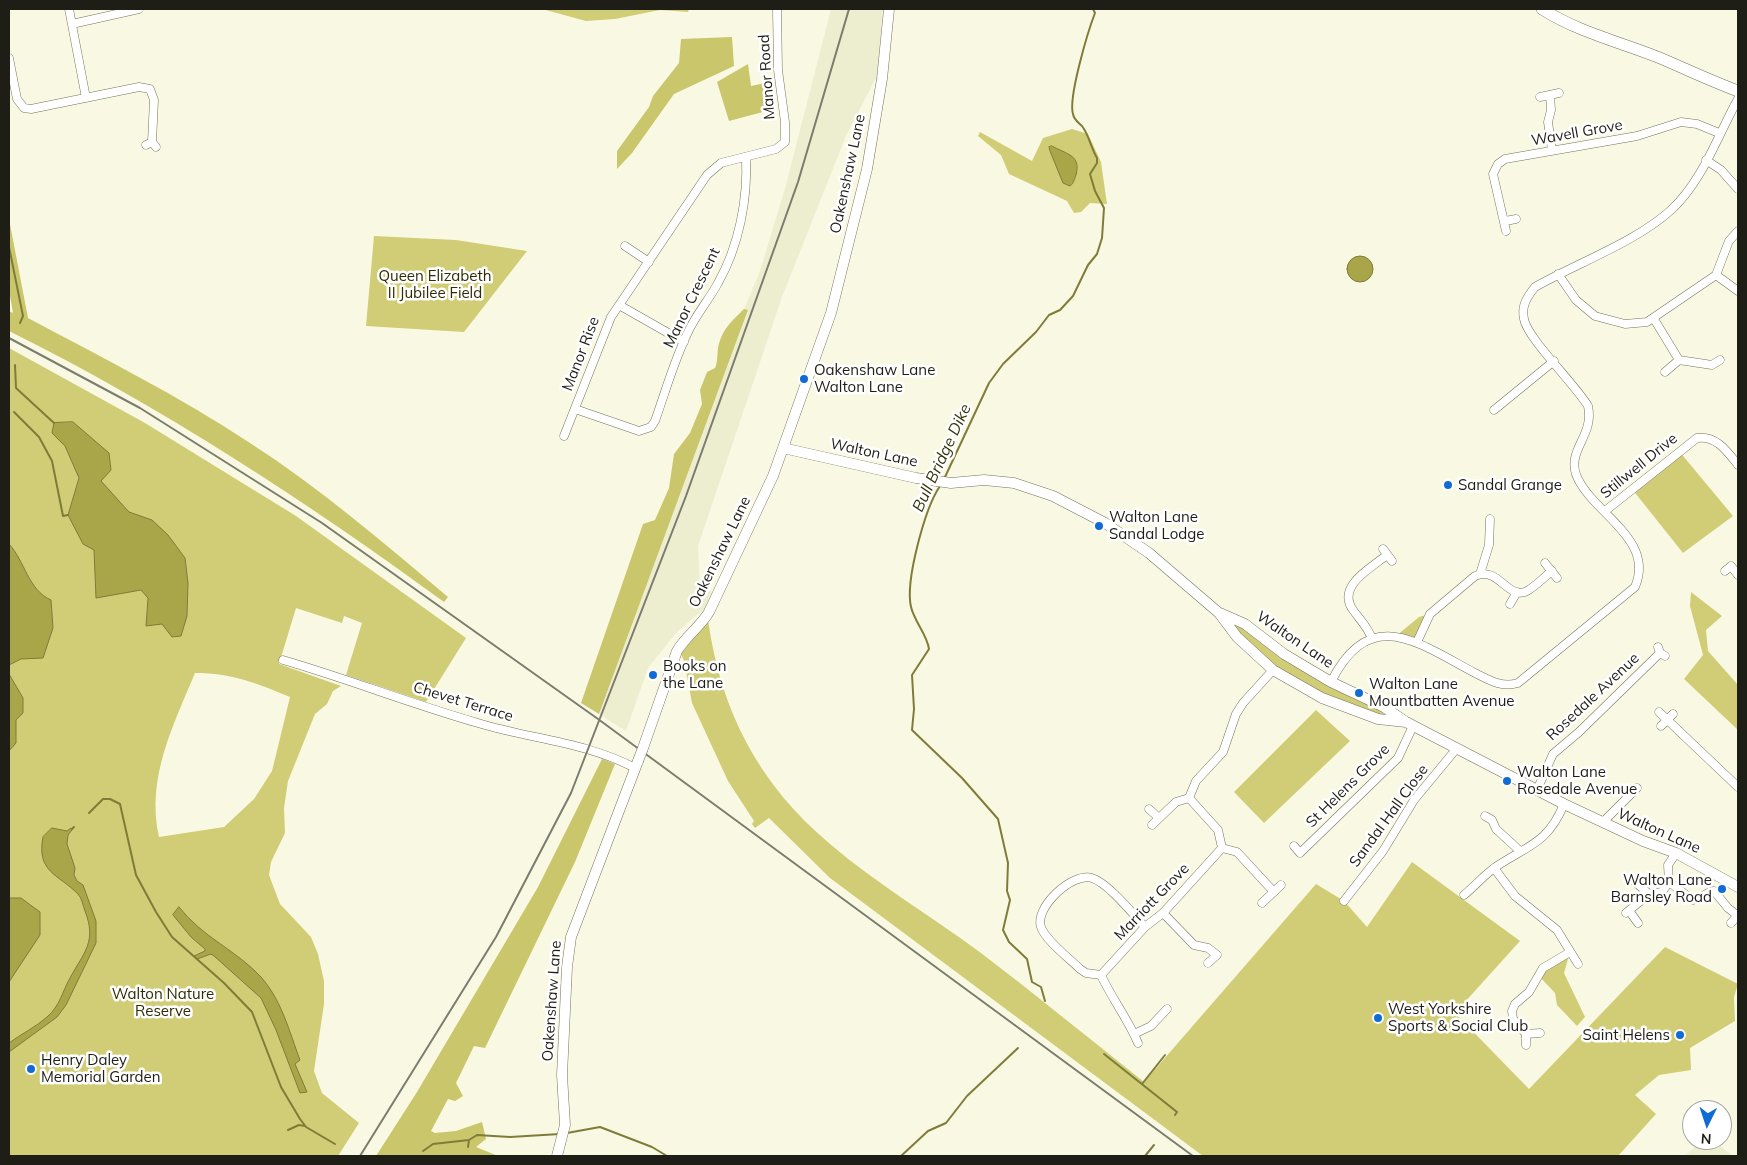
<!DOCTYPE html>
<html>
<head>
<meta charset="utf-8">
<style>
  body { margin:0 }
  #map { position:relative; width:1747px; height:1165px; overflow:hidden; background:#f9f9e3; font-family:Mulish,sans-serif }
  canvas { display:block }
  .frame { position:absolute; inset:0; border:10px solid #1e1d16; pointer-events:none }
  .north { position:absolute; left:1682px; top:1100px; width:50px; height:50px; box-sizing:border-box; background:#fff; border:1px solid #a5a5a2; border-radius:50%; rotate:184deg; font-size:14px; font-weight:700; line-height:20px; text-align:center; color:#1e1d16 }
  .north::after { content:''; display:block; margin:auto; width:18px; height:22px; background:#116bd4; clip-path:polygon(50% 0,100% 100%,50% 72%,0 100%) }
</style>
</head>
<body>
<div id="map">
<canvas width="1747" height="1165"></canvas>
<div class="frame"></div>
<div class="north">N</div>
</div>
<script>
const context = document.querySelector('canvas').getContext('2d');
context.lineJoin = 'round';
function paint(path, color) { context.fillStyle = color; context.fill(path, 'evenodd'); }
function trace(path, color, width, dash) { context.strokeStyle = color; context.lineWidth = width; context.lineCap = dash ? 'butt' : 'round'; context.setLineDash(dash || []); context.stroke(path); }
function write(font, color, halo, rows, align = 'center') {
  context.font = font + ' Mulish,sans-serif'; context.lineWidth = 5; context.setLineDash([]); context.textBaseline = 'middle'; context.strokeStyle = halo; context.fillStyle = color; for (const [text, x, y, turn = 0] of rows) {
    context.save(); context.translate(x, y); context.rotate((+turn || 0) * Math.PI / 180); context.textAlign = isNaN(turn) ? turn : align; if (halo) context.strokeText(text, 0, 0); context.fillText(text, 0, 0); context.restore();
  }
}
paint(new Path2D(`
  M831,9H883L877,76L846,136L782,297L698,546L700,588L712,592L705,608L676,633L648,668L626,731L599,714L748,311L744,309L759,274L786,185Z
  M1702,1140H1713L1733,1156H1685Z`), '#ededd0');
paint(new Path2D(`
  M542,9H689L688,12L660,10L615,19L586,21Z
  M1072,129L1088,134L1101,162L1107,204L1090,203L1081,212L1074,213L1067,201L1009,174L1001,155L978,136L980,132L1032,161L1043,138Z
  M374,236L456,240L527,251L464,332L366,326Z
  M9,348L145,423L296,516L466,638L426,702L346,675L362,623L344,616L342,623L296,608L279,664L341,686L333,691L327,704L315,714L288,781L284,808L285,833L271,862L269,875L280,904L311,937L318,954L324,981V1004L314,1071L322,1093L359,1123L338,1156H9ZM195,673C232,673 256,683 290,697L272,771L254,799L224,827L159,837C146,778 173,726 195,673Z
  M1679,451L1733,516L1683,553L1632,489Z
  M1691,592L1722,616L1706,630L1708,651L1738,685V730L1684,679L1703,655L1690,606Z
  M1219,613L1284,654L1406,722L1378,719L1273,670Z
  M1430,614L1417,642L1396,636L1419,617Z
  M708,620C721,712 759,784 830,844C877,884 931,916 981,953C1036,995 1090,1039 1144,1082L1316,884L1344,901L1367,927L1412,862L1520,941L1455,1013L1529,1089L1665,947L1738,984L1734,997L1735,1021L1690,1048L1691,1070L1659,1075L1635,1095L1656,1114L1618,1156H1203L830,878L769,818L755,828L752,824L754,821L728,781L692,703L684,661L681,654Z
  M1316,710L1350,741L1264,823L1234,792Z
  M1570,952L1564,973L1585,1017L1577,1026L1557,1005L1555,993L1539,976L1543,968Z`), '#d0cd76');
paint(new Path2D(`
  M732,37L734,66L674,94L632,153L617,169V151L649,107L653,96L679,63L681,39Z
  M748,64L751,86L770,82L774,109L729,121L717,82Z
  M9,219L28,318C103,358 179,396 250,443C320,488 384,543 448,597L444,602C306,501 162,407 9,331V311L13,313L9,290Z
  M744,309L748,310L599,714L581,703L643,524L655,520L669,488L674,454L690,433L702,404L700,390L707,372L715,368C718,361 717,355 718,348C722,329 731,322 744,309Z
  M602,759L615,764L575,862L485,1048L474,1046L456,1083L463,1096L455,1101L448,1099L431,1131L435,1133L456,1131L482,1122L486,1139L476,1147L498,1156H376L417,1092L538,887Z`), '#cac66b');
const water = new Path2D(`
  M1052,146C1068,155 1081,155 1076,175C1074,180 1074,183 1070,186L1063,183L1050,151L1049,147Z
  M1347 269a13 13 0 1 1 26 0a13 13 0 1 1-26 0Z
  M73,422L109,453L111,470L101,481L129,512L152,520L168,535L185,558L188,583L187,616L181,636L172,637L162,624L146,626L148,598L141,590L96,598L94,550L83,544L68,515L79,478L65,446L52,433L54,423Z
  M9,544C25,561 28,590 51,600L53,628L43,658L21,659L9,665Z
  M9,674L23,698V713L16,720V743L9,751Z
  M52,828L67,831L71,828L72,830L68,835L67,844L75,868L74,875L77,881L83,885L96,921V943L66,1005L57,1017L9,1052V1043C21,1034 36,1027 47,1017C60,1006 62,992 70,978C84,952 97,942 85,911C83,906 82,898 78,894C58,874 36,872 43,837Z
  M9,898H21L40,912V935L9,982Z
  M179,907C202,937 236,950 261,977C282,1001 289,1031 300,1060L295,1064L307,1092L300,1093L276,1030L261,998L214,956L211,954L197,959L194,956L205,951V949L191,937L173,915Z`);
paint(water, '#a9a549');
trace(water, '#7f7c3a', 1);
trace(new Path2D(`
  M9,247L23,316L20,323
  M15,365L16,388L54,423
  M14,412L39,437L52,461L63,516L68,515
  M945,477L989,383L1003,364L1036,332L1049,315L1060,310L1073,296L1088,265L1097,254L1102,238L1104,208L1095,191L1090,174L1097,163V158C1091,148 1089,135 1082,126C1078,122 1074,120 1073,114C1068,98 1088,31 1095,13L1093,9
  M940,486C925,508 905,581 911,607C915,623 927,634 929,649L912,675L914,709L912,730L962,778L998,819L1008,863L1007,891L1010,900L1003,930L1009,942L1027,959L1032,982L1041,987L1045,1001
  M89,813L103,799H110L120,804L136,875L156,912L172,937L224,983L252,1012L281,1087L300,1119L306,1127L335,1144
  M72,829L74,827
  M1104,1054L1177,1112L1175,1115
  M1142,1084L1165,1055
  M288,1130L299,1125L305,1126
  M567,1133L600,1127L652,1147L667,1156
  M468,1147L469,1140
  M423,1151L433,1144L469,1140L477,1135L510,1137L560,1134
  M901,1156L928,1131L946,1123L967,1096L1018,1048
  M1145,1156L1154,1145`), '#7f7c3a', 2);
const minor = new Path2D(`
  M69,9L86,98
  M72,24L139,9
  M9,58L17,99L24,108L31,109L139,87L150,89L154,100L152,142
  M1550,95L1551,110L1548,122L1552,150
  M1540,97L1559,93
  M146,145L152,142L156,147
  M1706,160L1721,170L1738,189
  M1505,221L1516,219
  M1506,231L1493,174L1498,164L1505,159L1637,136L1681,122L1697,124L1719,133
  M625,246L649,262
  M1558,274L1576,300L1595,316L1625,324L1647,322L1716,275L1729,241L1738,231
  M1716,275L1738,291
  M619,305L684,342
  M1654,319L1679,360L1712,365L1720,360
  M1665,372L1679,360
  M575,409L639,431L651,427L655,421C666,390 675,357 690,328C698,312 710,298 718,283C739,246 748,199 746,157
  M1494,410L1554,361
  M564,436L611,317L707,175L721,163L776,149L785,142V122L778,70L777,9
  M1605,511L1697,438C1716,435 1727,451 1738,465
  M1383,549L1392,561
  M1545,563L1557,578
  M1725,571L1731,566L1738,575
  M1480,574L1489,545L1490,519
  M1510,604L1517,592
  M1372,639C1368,627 1360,620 1353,610C1336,586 1371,568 1387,555
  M1417,642L1430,614L1475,576C1498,565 1508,601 1527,591C1536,586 1544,577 1552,571
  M1658,647L1660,653L1665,656
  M283,660C348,679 412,704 478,723C530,739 586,742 635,768
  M1331,682C1370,604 1418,643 1475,673C1489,680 1502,688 1518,683L1635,587C1655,540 1596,515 1578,479C1564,451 1595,437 1588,406C1575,384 1527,338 1524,319C1521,306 1527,297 1535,287C1577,263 1636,242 1671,210C1702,182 1718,135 1738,99
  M1659,712L1738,787
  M1661,726L1673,714
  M1537,790L1553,754L1579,732L1660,653
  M1149,809L1159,818
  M1485,816L1492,820L1496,829L1520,851
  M1603,822L1637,788
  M1152,825L1176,802L1189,798
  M1294,846L1300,853L1398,758L1413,726
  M1222,848L1237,852L1274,892
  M1494,868L1515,896L1557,930L1578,964
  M1634,881L1649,894L1662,892L1669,882L1668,865L1676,853
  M1669,882L1693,900C1702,899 1707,891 1714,891L1728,908L1738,916
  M1464,895C1475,886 1485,874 1497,866C1529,845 1548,843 1564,804
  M1344,901L1383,851L1414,800L1457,748
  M1262,903L1281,885
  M1630,912L1638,923
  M1163,913L1194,945L1208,948L1217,955L1208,963
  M1626,913L1649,894
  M1731,923L1738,915
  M1101,975L1145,927L1163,913L1222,848L1218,830L1189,798L1196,781L1223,752L1236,714L1243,703L1273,670
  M1101,975L1086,973L1080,969C1070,959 1045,940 1041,927C1034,908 1072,872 1092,878C1108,883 1133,914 1145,927
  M1101,975C1112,999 1128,1019 1138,1043
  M1134,1034L1151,1026L1167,1009
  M1526,1034L1513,1019L1512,1011L1515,1004L1529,992L1543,968L1570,952
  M1526,1045V1034L1540,1033`);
const tertiary = new Path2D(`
  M783,448L916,478L951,483L984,480L1014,483L1053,496L1105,523L1149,553L1219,613L1237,637L1273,670L1322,698L1378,719L1406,722
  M1220,613L1245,624L1284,654L1331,682L1384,707L1406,722L1564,804L1643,841L1676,853L1738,887
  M643,748L677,651C686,636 700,627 709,612L773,476L831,313L867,169L882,79L889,9
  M557,1156L565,1125L562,1075L567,967L571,937L638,761`);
const secondary = new Path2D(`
  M1542,9C1578,32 1620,42 1660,58C1686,69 1711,81 1738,91`);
trace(minor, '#737360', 9);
trace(tertiary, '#737360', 11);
trace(secondary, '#737360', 12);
trace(minor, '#fff', 8);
trace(tertiary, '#fff', 10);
trace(secondary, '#fff', 11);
trace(new Path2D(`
  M9,338L140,408L322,523L598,719L1193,1156
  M360,1156L496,937L571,793L686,496L798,182L849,9`), '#7c7c6e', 2);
const tertiaryBridge = new Path2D(`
  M638,761L643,748`);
trace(tertiaryBridge, '#737360', 11, []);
trace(tertiaryBridge, '#fff', 10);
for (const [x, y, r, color] of [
  [804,379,5,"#116bd4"],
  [1448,485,5,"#116bd4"],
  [1099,526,5,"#116bd4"],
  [653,675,5,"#116bd4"],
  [1359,693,5,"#116bd4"],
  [1507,781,5,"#116bd4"],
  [1722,889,5,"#116bd4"],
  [1378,1018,5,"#116bd4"],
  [1680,1035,5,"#116bd4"],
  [31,1069,5,"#116bd4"]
]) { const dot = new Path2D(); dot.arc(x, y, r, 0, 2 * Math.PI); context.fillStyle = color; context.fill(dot); trace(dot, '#fff', 2); }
write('15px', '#1e1d16', '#fff', [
  ["Manor Road",767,77,-94],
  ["Wavell Grove",1577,133,-10],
  ["Oakenshaw Lane",848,174,-78],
  ["Manor Crescent",692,298,-64],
  ["Manor Rise",581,354,-69],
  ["Walton Lane",874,453,12],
  ["Stillwell Drive",1639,466,-39],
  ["Oakenshaw Lane",720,552,-64],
  ["Walton Lane",1295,640,34],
  ["Rosedale Avenue",1593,697,-43],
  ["Chevet Terrace",463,702,17],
  ["St Helens Grove",1348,786,-45],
  ["Sandal Hall Close",1389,816,-54],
  ["Walton Lane",1659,831,24],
  ["Marriott Grove",1152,902,-46],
  ["Oakenshaw Lane",552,1001,-86]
]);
write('15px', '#2e2c03', '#fff', [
  ["Queen Elizabeth",435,276],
  ["II Jubilee Field",435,293],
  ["Walton Nature",163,994],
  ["Reserve",163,1011]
]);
write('15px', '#1e1d16', '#fff', [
  ["Oakenshaw Lane",814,370],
  ["Walton Lane",814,387],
  ["Sandal Grange",1458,485],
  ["Walton Lane",1109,517],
  ["Sandal Lodge",1109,534],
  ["Books on",663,666],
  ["the Lane",663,683],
  ["Walton Lane",1369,684],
  ["Mountbatten Avenue",1369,701],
  ["Walton Lane",1517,772],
  ["Rosedale Avenue",1517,789],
  ["Walton Lane",1712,880,"right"],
  ["Barnsley Road",1712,897,"right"],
  ["West Yorkshire",1388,1009],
  ["Sports & Social Club",1388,1026],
  ["Saint Helens",1670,1035,"right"],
  ["Henry Daley",41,1060],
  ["Memorial Garden",41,1077]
], 'left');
write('italic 16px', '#37350d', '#fff', [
  ["Bull Bridge Dike",942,458,-65]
]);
</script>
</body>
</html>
